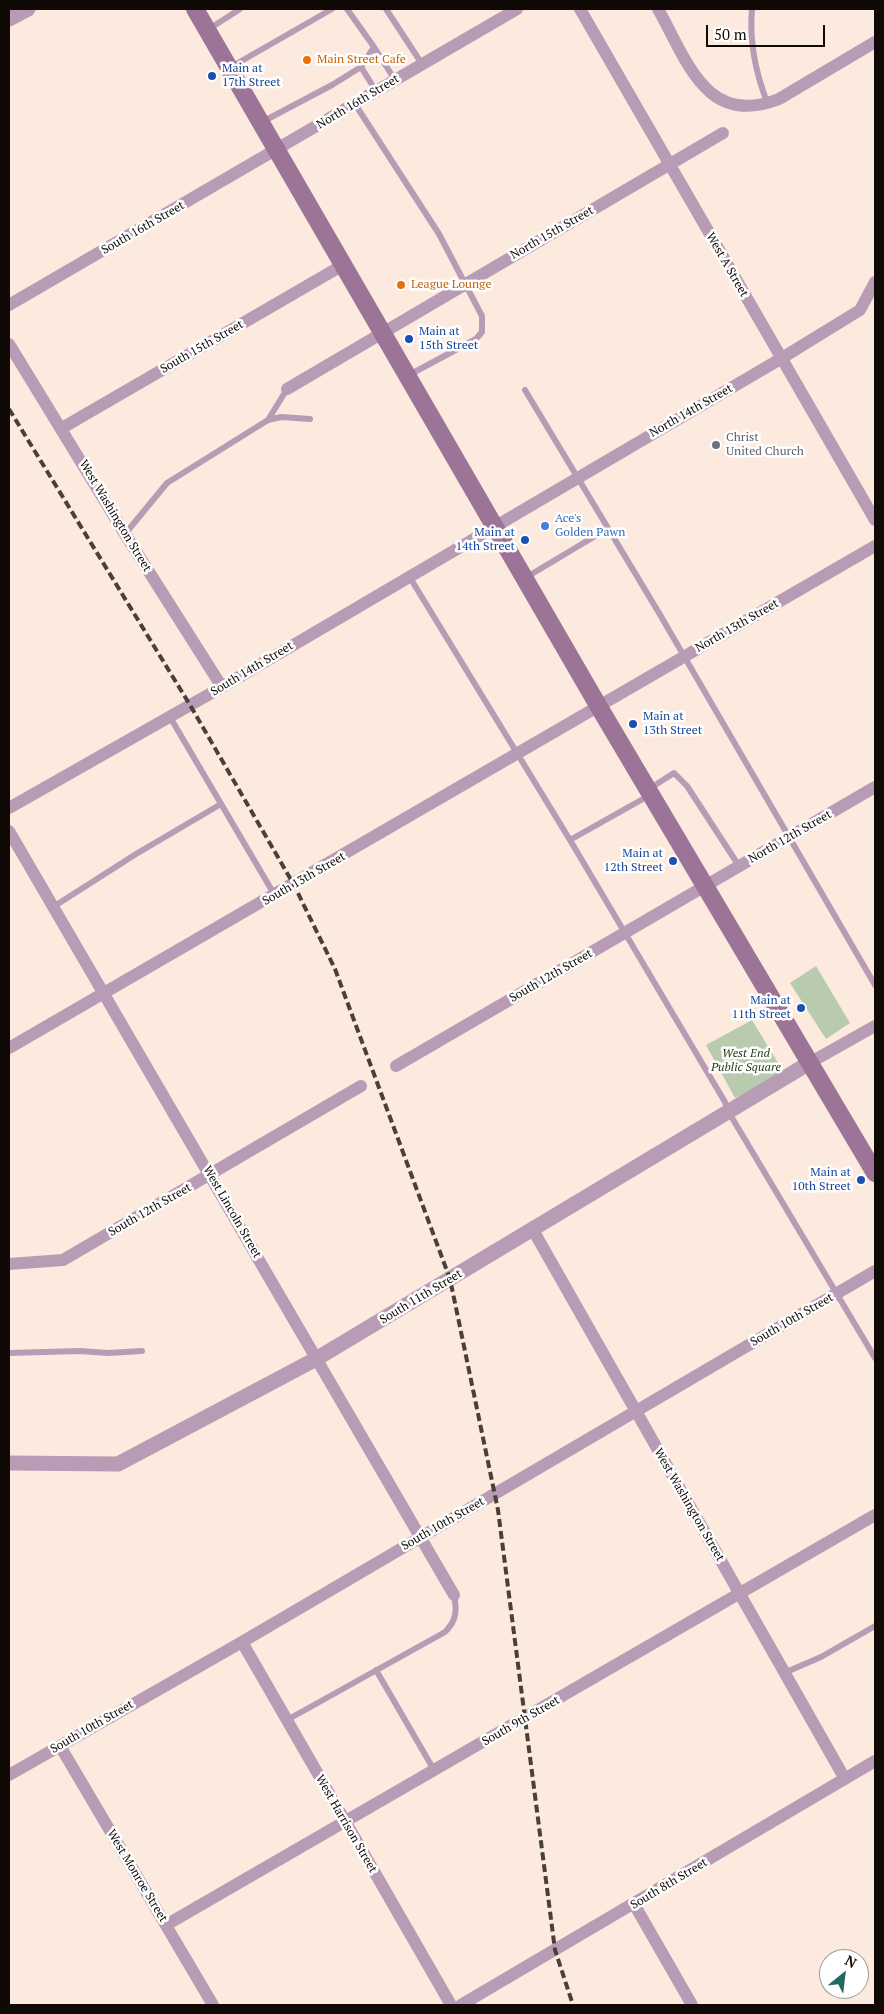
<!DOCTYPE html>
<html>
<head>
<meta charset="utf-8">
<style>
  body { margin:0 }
  #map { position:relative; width:884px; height:2014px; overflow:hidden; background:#fceade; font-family:"PT Serif",serif }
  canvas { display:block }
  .frame { position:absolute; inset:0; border:10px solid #100a07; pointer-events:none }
  .north { position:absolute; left:819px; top:1949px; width:50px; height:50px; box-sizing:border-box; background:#fff; border:1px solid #9f9d9c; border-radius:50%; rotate:29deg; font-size:14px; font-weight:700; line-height:20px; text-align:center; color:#100a07 }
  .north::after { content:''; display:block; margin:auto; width:18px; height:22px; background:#1f6a65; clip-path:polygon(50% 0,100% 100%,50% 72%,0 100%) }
  .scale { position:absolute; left:706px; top:25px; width:119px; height:22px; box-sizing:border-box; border:2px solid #100a07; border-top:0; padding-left:6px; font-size:15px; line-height:18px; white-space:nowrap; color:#100a07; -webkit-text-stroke:4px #fff; paint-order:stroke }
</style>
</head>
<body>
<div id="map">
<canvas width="884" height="2014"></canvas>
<div class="frame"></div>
<div class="north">N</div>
<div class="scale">50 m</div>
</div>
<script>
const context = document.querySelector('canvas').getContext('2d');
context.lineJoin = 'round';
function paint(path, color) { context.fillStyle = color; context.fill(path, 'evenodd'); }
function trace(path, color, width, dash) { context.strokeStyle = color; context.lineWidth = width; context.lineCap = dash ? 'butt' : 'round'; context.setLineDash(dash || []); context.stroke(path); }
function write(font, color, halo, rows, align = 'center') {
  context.font = font + ' "PT Serif",serif'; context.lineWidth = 5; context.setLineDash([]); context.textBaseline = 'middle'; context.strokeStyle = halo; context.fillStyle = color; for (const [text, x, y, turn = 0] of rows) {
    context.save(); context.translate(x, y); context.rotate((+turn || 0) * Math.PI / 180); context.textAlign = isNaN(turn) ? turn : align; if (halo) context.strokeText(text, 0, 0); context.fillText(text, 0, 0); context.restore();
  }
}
paint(new Path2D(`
  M816,966L850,1023L826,1039L790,983Z
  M752,1020L786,1076L735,1098L706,1045Z`), '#b8cbaf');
trace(new Path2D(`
  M386,9L422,64
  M752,9C749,42 755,71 767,102
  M209,29L240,9
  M374,47L395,80
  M231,67L332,9
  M361,67L376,91
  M355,104L439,234L482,316V332L476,339L409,375
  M262,122L332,85L361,67L374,47L347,9
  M525,390L659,613L875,985
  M268,420L281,417L310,419
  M125,534L167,483L268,420L287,389
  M409,576L570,840L725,1102L728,1111L875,1358
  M525,578L607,529
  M170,717L274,894
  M649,789L674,773L687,786L739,866
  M570,840L650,795
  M53,907L136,854L221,804
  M9,1353L80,1351L108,1353L142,1351
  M376,1670L434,1770
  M784,1673L821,1657L875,1626
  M287,1720L445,1632C457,1620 457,1610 454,1595`), '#b89cb5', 6);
trace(new Path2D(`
  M580,9L875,520
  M658,9C687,60 706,128 779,99L875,42
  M9,305L517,9
  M9,344L125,534L222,687
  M287,389L723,133
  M62,428L343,265
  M9,808L222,687L782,358L860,310L875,282
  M9,831L454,1595
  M9,1048L875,546
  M811,1062L875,1026
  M396,1066L875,787
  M533,1230L845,1779
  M9,1264L63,1260L361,1086
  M242,1642L451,2005
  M60,1746L213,2005
  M9,1775L242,1642L875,1271
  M634,1904L692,2005
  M166,1925L875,1515
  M461,2005L875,1761`), '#b89cb5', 12);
trace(new Path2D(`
  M9,19L28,9
  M9,1463L118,1464L316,1359L811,1062`), '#b89cb5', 15);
trace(new Path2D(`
  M195,9L599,707L875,1173`), '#9c7498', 18);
trace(new Path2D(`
  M9,409L190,705L294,885L335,969L450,1279L498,1510L555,1950L573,2005`), '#49403b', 4, [8, 4]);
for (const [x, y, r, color] of [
  [307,60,5,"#e8710a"],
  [212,76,5,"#1a4fb4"],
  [401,285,5,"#e8710a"],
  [409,339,5,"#1a4fb4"],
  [716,445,5,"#6b7280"],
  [545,526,5,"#3f7fe0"],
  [525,540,5,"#1a4fb4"],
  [633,724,5,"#1a4fb4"],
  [673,861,5,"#1a4fb4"],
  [801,1008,5,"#1a4fb4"],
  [861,1180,5,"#1a4fb4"]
]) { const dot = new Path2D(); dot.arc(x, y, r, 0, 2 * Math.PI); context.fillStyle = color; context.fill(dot); trace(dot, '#fff', 2); }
write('12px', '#c56008', '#fff', [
  ["Main Street Cafe",317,60],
  ["League Lounge",411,285]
], 'left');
write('12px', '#164399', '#fff', [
  ["Main at",222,69,"left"],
  ["17th Street",222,83,"left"],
  ["Main at",419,332,"left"],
  ["15th Street",419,346,"left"],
  ["Main at",515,533],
  ["14th Street",515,547],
  ["Main at",643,717,"left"],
  ["13th Street",643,731,"left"],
  ["Main at",663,854],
  ["12th Street",663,868],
  ["Main at",791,1001],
  ["11th Street",791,1015],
  ["Main at",851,1173],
  ["10th Street",851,1187]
], 'right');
write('12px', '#100a07', '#fff', [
  ["North 16th Street",358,102,-31],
  ["South 16th Street",143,228,-30],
  ["North 15th Street",552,233,-30],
  ["West A Street",727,265,60],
  ["South 15th Street",202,347,-30],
  ["North 14th Street",691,411,-30],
  ["West Washington Street",115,516,59],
  ["North 13th Street",737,626,-30],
  ["South 14th Street",252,669,-31],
  ["North 12th Street",790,837,-30],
  ["South 13th Street",304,879,-30],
  ["South 12th Street",551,976,-30],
  ["South 12th Street",150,1210,-30],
  ["West Lincoln Street",232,1212,60],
  ["South 11th Street",421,1297,-31],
  ["South 10th Street",792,1320,-30],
  ["West Washington Street",689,1505,60],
  ["South 10th Street",443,1524,-30],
  ["South 9th Street",521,1721,-30],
  ["South 10th Street",92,1727,-30],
  ["West Harrison Street",346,1824,60],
  ["West Monroe Street",137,1876,59],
  ["South 8th Street",669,1884,-31]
]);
write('12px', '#5b616d', '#fff', [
  ["Christ",726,438],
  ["United Church",726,452]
], 'left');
write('12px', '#366cbe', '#fff', [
  ["Ace's",555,519],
  ["Golden Pawn",555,533]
], 'left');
write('italic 12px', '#1f3a0e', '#fff', [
  ["West End",746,1054],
  ["Public Square",746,1068]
]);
</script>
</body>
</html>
